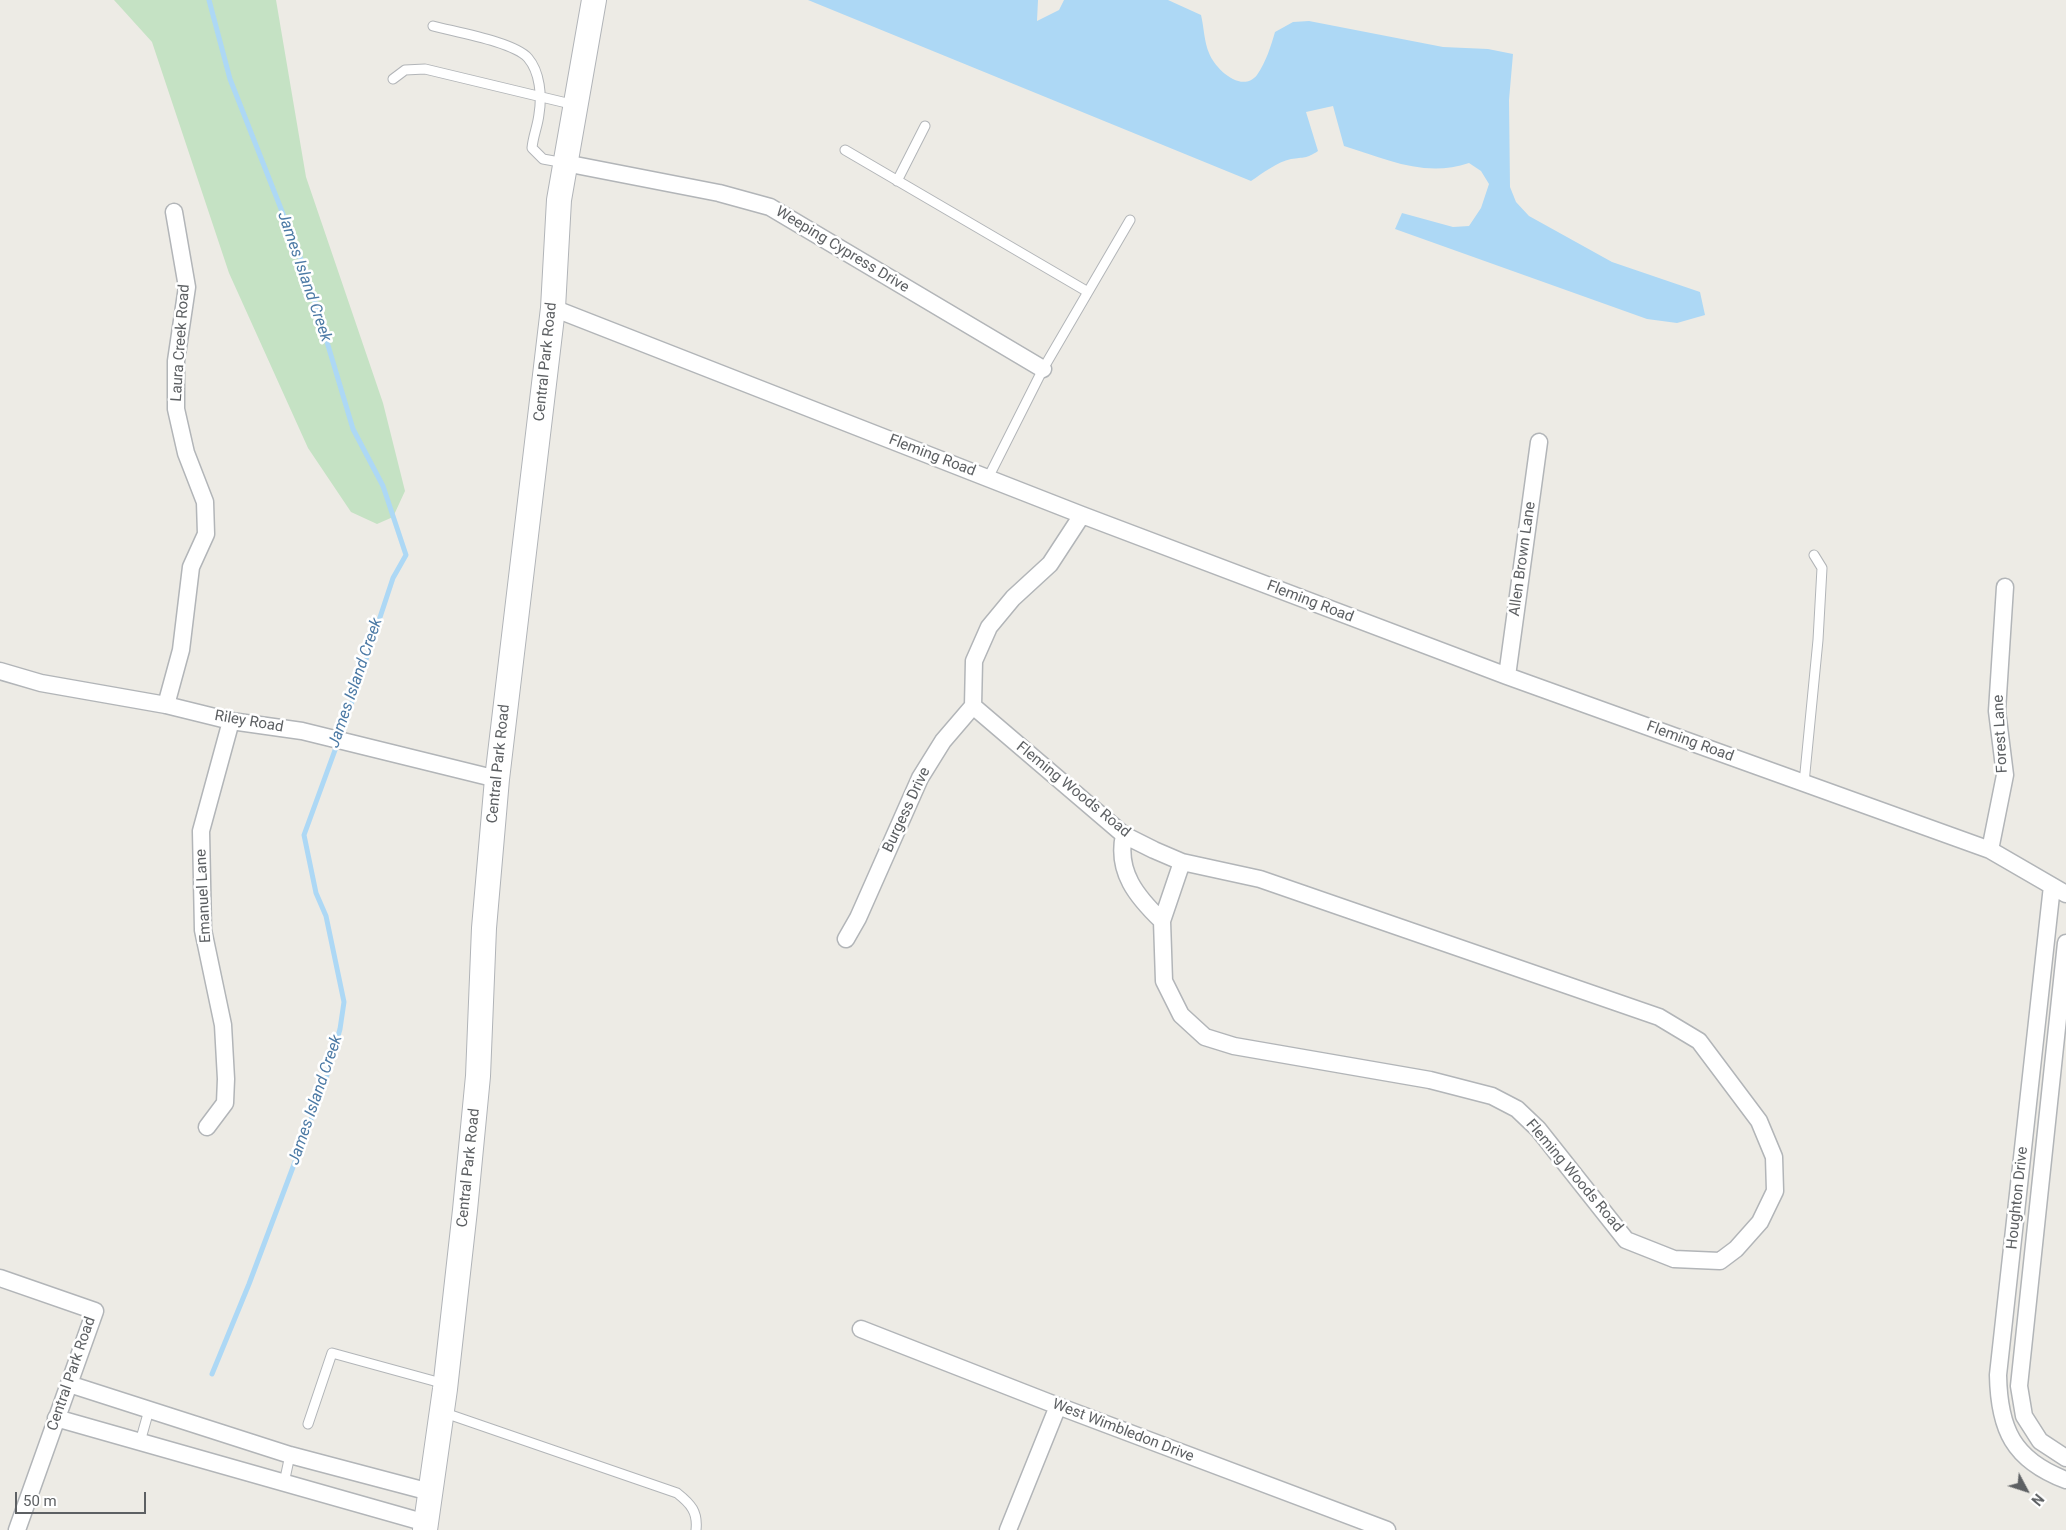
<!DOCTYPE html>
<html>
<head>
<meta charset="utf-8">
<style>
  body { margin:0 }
  #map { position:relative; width:2066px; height:1530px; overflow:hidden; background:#edebe5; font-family:Roboto,sans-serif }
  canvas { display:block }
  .north { position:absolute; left:2001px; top:1465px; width:50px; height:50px; -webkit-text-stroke:4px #fff; paint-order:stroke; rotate:130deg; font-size:14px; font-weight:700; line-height:20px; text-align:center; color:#5d6063 }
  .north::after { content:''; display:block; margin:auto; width:18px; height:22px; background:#5d6063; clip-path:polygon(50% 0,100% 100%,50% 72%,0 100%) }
  .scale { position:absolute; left:15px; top:1492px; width:131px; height:22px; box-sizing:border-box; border:2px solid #5d6063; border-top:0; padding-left:6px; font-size:15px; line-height:18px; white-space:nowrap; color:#5d6063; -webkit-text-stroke:4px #fff; paint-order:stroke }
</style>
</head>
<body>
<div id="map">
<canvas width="2066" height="1530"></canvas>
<div class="north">N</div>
<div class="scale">50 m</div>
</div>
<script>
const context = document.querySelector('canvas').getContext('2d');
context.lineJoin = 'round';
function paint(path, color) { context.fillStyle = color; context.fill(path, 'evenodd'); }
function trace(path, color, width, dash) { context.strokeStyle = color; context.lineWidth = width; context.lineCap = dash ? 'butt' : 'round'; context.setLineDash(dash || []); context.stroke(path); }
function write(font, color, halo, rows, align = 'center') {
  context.font = font + ' Roboto,sans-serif'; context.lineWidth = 5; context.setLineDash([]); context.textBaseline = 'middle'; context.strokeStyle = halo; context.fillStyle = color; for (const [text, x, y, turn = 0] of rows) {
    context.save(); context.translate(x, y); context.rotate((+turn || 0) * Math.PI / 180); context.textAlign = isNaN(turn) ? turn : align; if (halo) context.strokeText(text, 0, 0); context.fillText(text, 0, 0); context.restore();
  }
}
paint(new Path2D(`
  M114,0H276L306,177L383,403L405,491L393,517L377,524L351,512L308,448L229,273L152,42Z`), '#c5e2c4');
paint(new Path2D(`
  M808,0H1038L1037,21L1059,10L1064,0H1168L1201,15C1204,27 1204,42 1209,53C1215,69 1242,94 1257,75C1266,62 1271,46 1275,32L1293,22L1309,21L1443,47L1488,49L1513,54L1509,100L1510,187L1516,202L1529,216L1612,262L1700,292L1705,315L1677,323L1647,319L1395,229L1402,213L1453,227L1469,226L1481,208L1489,184L1481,171L1469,163C1425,178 1386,159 1344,146L1333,106L1306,112L1318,151C1306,159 1304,157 1291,159C1277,162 1263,173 1251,181Z`), '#add8f5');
trace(new Path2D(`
  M209,0L230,79L307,275L353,429L383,486L406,555L393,578L346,720L304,835L316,893L326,916L344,1002L340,1029L325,1082L249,1284L212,1374`), '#add8f5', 5);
const lane = new Path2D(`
  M433,26C455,32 514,42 528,58C540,72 542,96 539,114C538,125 533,136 532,148L543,159L565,163
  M393,79L405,70L425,69L575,105
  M845,150L1088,292
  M897,181L925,126
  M988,478L1043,369L1130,220
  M1804,783L1818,640L1822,568L1814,555
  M442,1412L677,1493C691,1504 698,1512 696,1530
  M308,1424L332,1353L445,1384
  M140,1442L149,1410
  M284,1483L290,1455`);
const street = new Path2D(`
  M565,163L719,193L770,207L1043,369
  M553,308L1082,515L1507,676L1990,850L2066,894
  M0,671L41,683L166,705L231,721L302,731L497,779
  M1507,676L1539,442
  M166,705L181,650L191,567L206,534L205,502L186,453L176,409V361L187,287L174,212
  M973,706L1124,835L1154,850L1182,862L1260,879L1659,1017L1699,1041L1759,1121L1774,1157L1775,1191L1760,1222L1736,1249L1720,1261L1674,1259L1626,1240L1538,1129L1517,1109L1492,1096L1430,1080L1234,1046L1205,1037L1181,1015L1164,981L1162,921L1182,862
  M1124,835C1116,872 1137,897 1162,921
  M1990,850L2005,775L1997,711L2005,587
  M2052,886L1998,1375C1999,1429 2013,1460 2066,1480
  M846,939L858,918L920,778L943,741L973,706L974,661L989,627L1013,598L1050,564L1082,515
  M2066,943L2019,1386L2024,1416L2040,1441L2066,1458
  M207,1127L225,1103L226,1079L223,1025L203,930L201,831L231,721
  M0,1278L95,1311L17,1530
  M861,1329L1058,1406L1387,1530
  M69,1384L290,1455L430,1492
  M56,1418L426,1523
  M1008,1530L1058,1406`);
const secondary = new Path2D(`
  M425,1530L445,1389L465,1210L478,1076L484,928L497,779L553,308L559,200L594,0`);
trace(lane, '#b2b5b8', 11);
trace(street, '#b2b5b8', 19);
trace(secondary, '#b1b4b8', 26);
trace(lane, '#fff', 9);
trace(street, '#fff', 16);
trace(secondary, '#fff', 24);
write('15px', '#5d6063', '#fff', [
  ["Weeping Cypress Drive",842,250,31],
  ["Laura Creek Road",181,343,-86],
  ["Central Park Road",546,362,-84],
  ["Fleming Road",932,456,21],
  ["Allen Brown Lane",1523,559,-82],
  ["Fleming Road",1310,602,21],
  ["Riley Road",249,722,10],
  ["Forest Lane",2001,734,-93],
  ["Fleming Road",1690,742,20],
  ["Central Park Road",499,764,-84],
  ["Fleming Woods Road",1073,790,39],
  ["Burgess Drive",907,810,-65],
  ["Emanuel Lane",204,896,-93],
  ["Central Park Road",469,1168,-84],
  ["Fleming Woods Road",1574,1176,50],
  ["Houghton Drive",2018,1198,-84],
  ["Central Park Road",72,1374,-71],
  ["West Wimbledon Drive",1123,1431,21]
]);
write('italic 16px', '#4c7aa5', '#fff', [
  ["James Island Creek",304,277,71],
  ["James Island Creek",356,683,-71],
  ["James Island Creek",316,1100,-71]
]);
</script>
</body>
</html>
